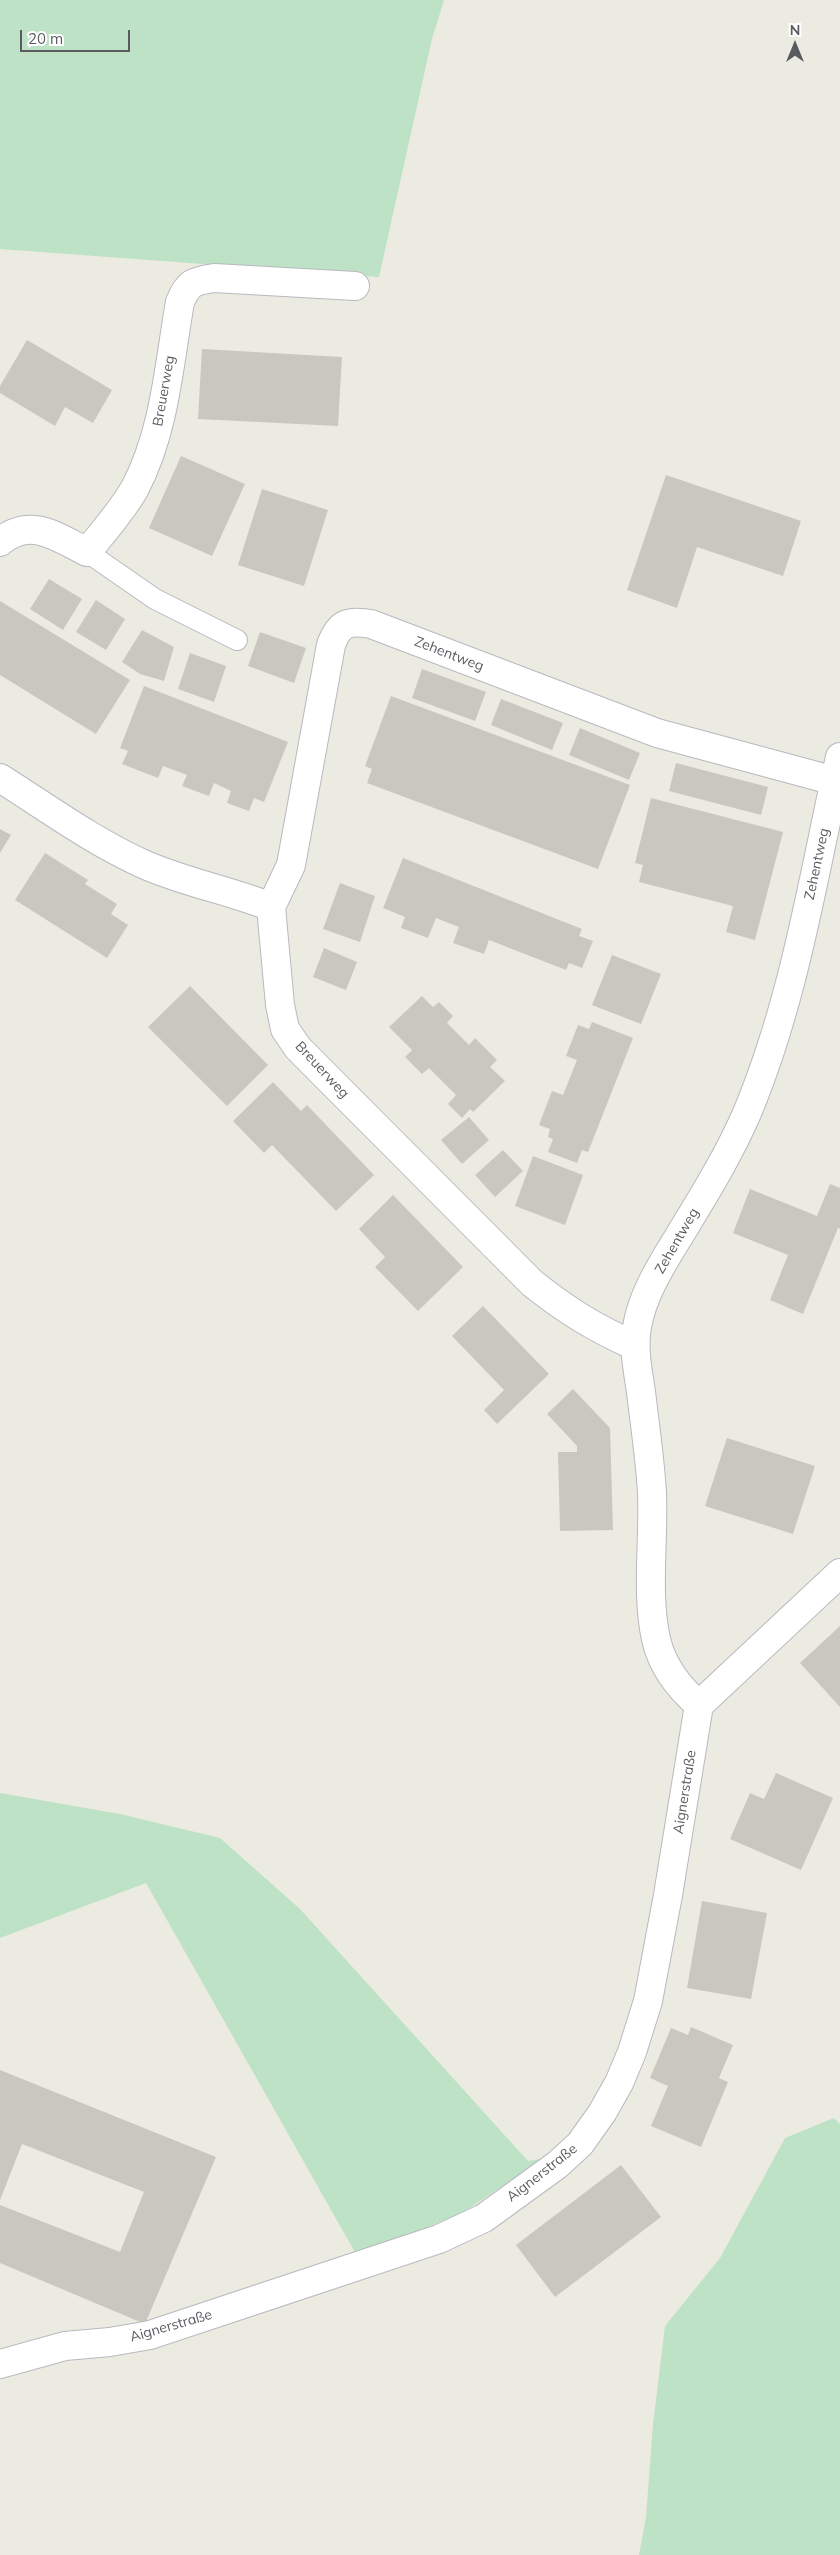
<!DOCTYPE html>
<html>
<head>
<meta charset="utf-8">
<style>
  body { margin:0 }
  #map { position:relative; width:840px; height:2555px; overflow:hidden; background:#ecebe1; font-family:Mulish,sans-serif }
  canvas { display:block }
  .north { position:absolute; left:770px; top:20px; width:50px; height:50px; -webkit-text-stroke:4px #fff; paint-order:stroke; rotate:0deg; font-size:14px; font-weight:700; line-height:20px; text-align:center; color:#595b61 }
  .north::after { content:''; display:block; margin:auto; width:18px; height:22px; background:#595b61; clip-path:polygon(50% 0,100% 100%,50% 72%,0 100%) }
  .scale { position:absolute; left:20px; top:30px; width:110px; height:22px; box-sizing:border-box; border:2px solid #595b61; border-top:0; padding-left:6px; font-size:15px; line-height:18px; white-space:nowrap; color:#595b61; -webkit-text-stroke:4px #fff; paint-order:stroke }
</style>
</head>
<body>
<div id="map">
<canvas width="840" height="2555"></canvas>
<div class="north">N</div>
<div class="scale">20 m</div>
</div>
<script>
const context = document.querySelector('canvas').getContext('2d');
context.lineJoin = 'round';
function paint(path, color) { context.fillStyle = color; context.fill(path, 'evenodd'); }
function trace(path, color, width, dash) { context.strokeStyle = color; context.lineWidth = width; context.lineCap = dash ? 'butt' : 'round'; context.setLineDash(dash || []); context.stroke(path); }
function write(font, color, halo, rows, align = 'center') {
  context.font = font + ' Mulish,sans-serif'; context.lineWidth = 4.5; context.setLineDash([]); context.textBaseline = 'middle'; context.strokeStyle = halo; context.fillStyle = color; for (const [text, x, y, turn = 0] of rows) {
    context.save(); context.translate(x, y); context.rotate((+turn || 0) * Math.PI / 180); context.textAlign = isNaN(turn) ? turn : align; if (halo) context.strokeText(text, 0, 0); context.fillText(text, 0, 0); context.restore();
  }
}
paint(new Path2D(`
  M0,0H444L432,39L379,277L0,249Z
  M0,1793L120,1814L220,1838L300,1909L528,2161L545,2158L457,2216L356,2254L146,1883L0,1938Z
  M834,2118L840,2124V2555H639L646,2517L653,2424L665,2326L720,2258L785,2138Z`), '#bee2c5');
paint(new Path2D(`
  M27,340L112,390L93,423L65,407L55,426L0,393V386Z
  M202,349L342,357L338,426L198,419Z
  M181,456L245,484L212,556L149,528Z
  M666,475L801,521L783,576L697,547L677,608L627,590Z
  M262,489L328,510L304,586L238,565Z
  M49,579L82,599L63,630L30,609Z
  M96,600L125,619L106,650L76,632Z
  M0,601L130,680L96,734L0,675Z
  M142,630L174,647L164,681L140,674L122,662Z
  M260,632L306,648L294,683L248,666Z
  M190,653L226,666L214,702L178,689Z
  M422,669L486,692L475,721L412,698Z
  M144,686L288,742L264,802L254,798L249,811L227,803L231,791L214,783L209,796L182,786L187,775L163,766L158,778L122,764L128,751L120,748Z
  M391,696L630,785L598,869L367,783L372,769L365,766Z
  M501,699L563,723L552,750L491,725Z
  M580,728L640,753L629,780L569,755Z
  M676,763L768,787L761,815L669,791Z
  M651,798L783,832L755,940L726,932L733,906L639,882L643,865L635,863Z
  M0,829L11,835L0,853Z
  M45,853L88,880L85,884L117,904L111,914L128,925L107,958L15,900Z
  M403,858L582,929L579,936L593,941L582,968L569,963L566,970L489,940L484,954L453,943L459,927L436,918L428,938L401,928L405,917L383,908Z
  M340,883L375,896L360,942L323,929Z
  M324,948L357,962L346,990L313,977Z
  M612,955L661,974L641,1024L592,1005Z
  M190,986L268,1065L227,1106L148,1027Z
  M422,996L433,1007L439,1002L453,1016L447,1023L469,1045L475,1038L497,1060L490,1067L505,1081L473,1112L470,1109L462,1118L448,1104L456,1095L429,1068L422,1074L405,1057L412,1050L389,1027Z
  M592,1022L633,1038L588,1152L582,1150L577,1163L548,1152L553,1139L548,1137L550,1129L539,1125L552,1091L563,1095L577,1060L566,1056L578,1025L589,1029Z
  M273,1082L301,1111L307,1105L374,1175L336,1211L272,1145L264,1153L233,1121Z
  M469,1117L489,1140L462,1164L441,1140Z
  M503,1150L523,1171L495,1197L475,1175Z
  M533,1156L583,1175L565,1225L515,1206Z
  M830,1184L840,1188V1229L838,1228L803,1314L770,1300L788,1255L733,1233L750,1189L817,1216Z
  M393,1195L463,1267L418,1311L375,1267L385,1257L359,1229Z
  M483,1306L549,1374L497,1424L484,1410L504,1390L452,1336Z
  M573,1389L610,1428L613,1530L560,1531L558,1452H577V1446L547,1414Z
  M727,1438L815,1466L793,1534L705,1506Z
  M840,1626V1707L800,1663Z
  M776,1773L833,1798L801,1870L730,1839L750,1793L764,1799Z
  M702,1901L767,1913L751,1999L687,1988Z
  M691,2027L733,2045L719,2078L728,2082L701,2147L651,2126L668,2086L650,2078L671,2028L688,2035Z
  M0,2070L216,2157L145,2324L0,2263V2205L120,2252L144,2192L22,2144L0,2200Z
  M621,2165L661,2217L555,2297L516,2245Z`), '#c8c8c0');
const lane = new Path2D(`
  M87,552L155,599L237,640`);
const street = new Path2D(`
  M0,542C30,516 57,537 87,552C104,531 122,511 135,488C165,431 169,364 180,302C188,283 193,281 214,278L355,286
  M0,778C46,807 91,840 141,863C182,882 229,890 271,907L280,1005L285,1029L298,1048L532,1283C567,1311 595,1328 635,1346
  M271,907L291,865L331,645C339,623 348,620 371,624L657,733L835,781
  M699,1705C678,1687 662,1666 656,1639C646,1595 654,1538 652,1493C650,1459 645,1426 641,1392C638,1371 633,1349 637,1327C643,1290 668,1255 687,1223C709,1187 730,1152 747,1113C795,998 813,877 840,757
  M0,2364L65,2346L110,2342L150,2335L439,2239L484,2218L557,2165L580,2144L602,2113L619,2083L632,2052L648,2001L668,1895L699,1705L840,1573`);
trace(lane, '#b8b9bf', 22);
trace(street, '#b8b9bf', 30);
trace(lane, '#fff', 20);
trace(street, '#fff', 28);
write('14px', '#595b61', '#fff', [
  ["Breuerweg",164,391,-80],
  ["Zehentweg",449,654,21],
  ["Zehentweg",817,864,-78],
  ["Breuerweg",322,1070,47],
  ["Zehentweg",677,1241,-60],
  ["Aignerstraße",685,1792,-81],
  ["Aignerstraße",542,2173,-38],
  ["Aignerstraße",171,2326,-16]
]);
</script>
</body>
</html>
